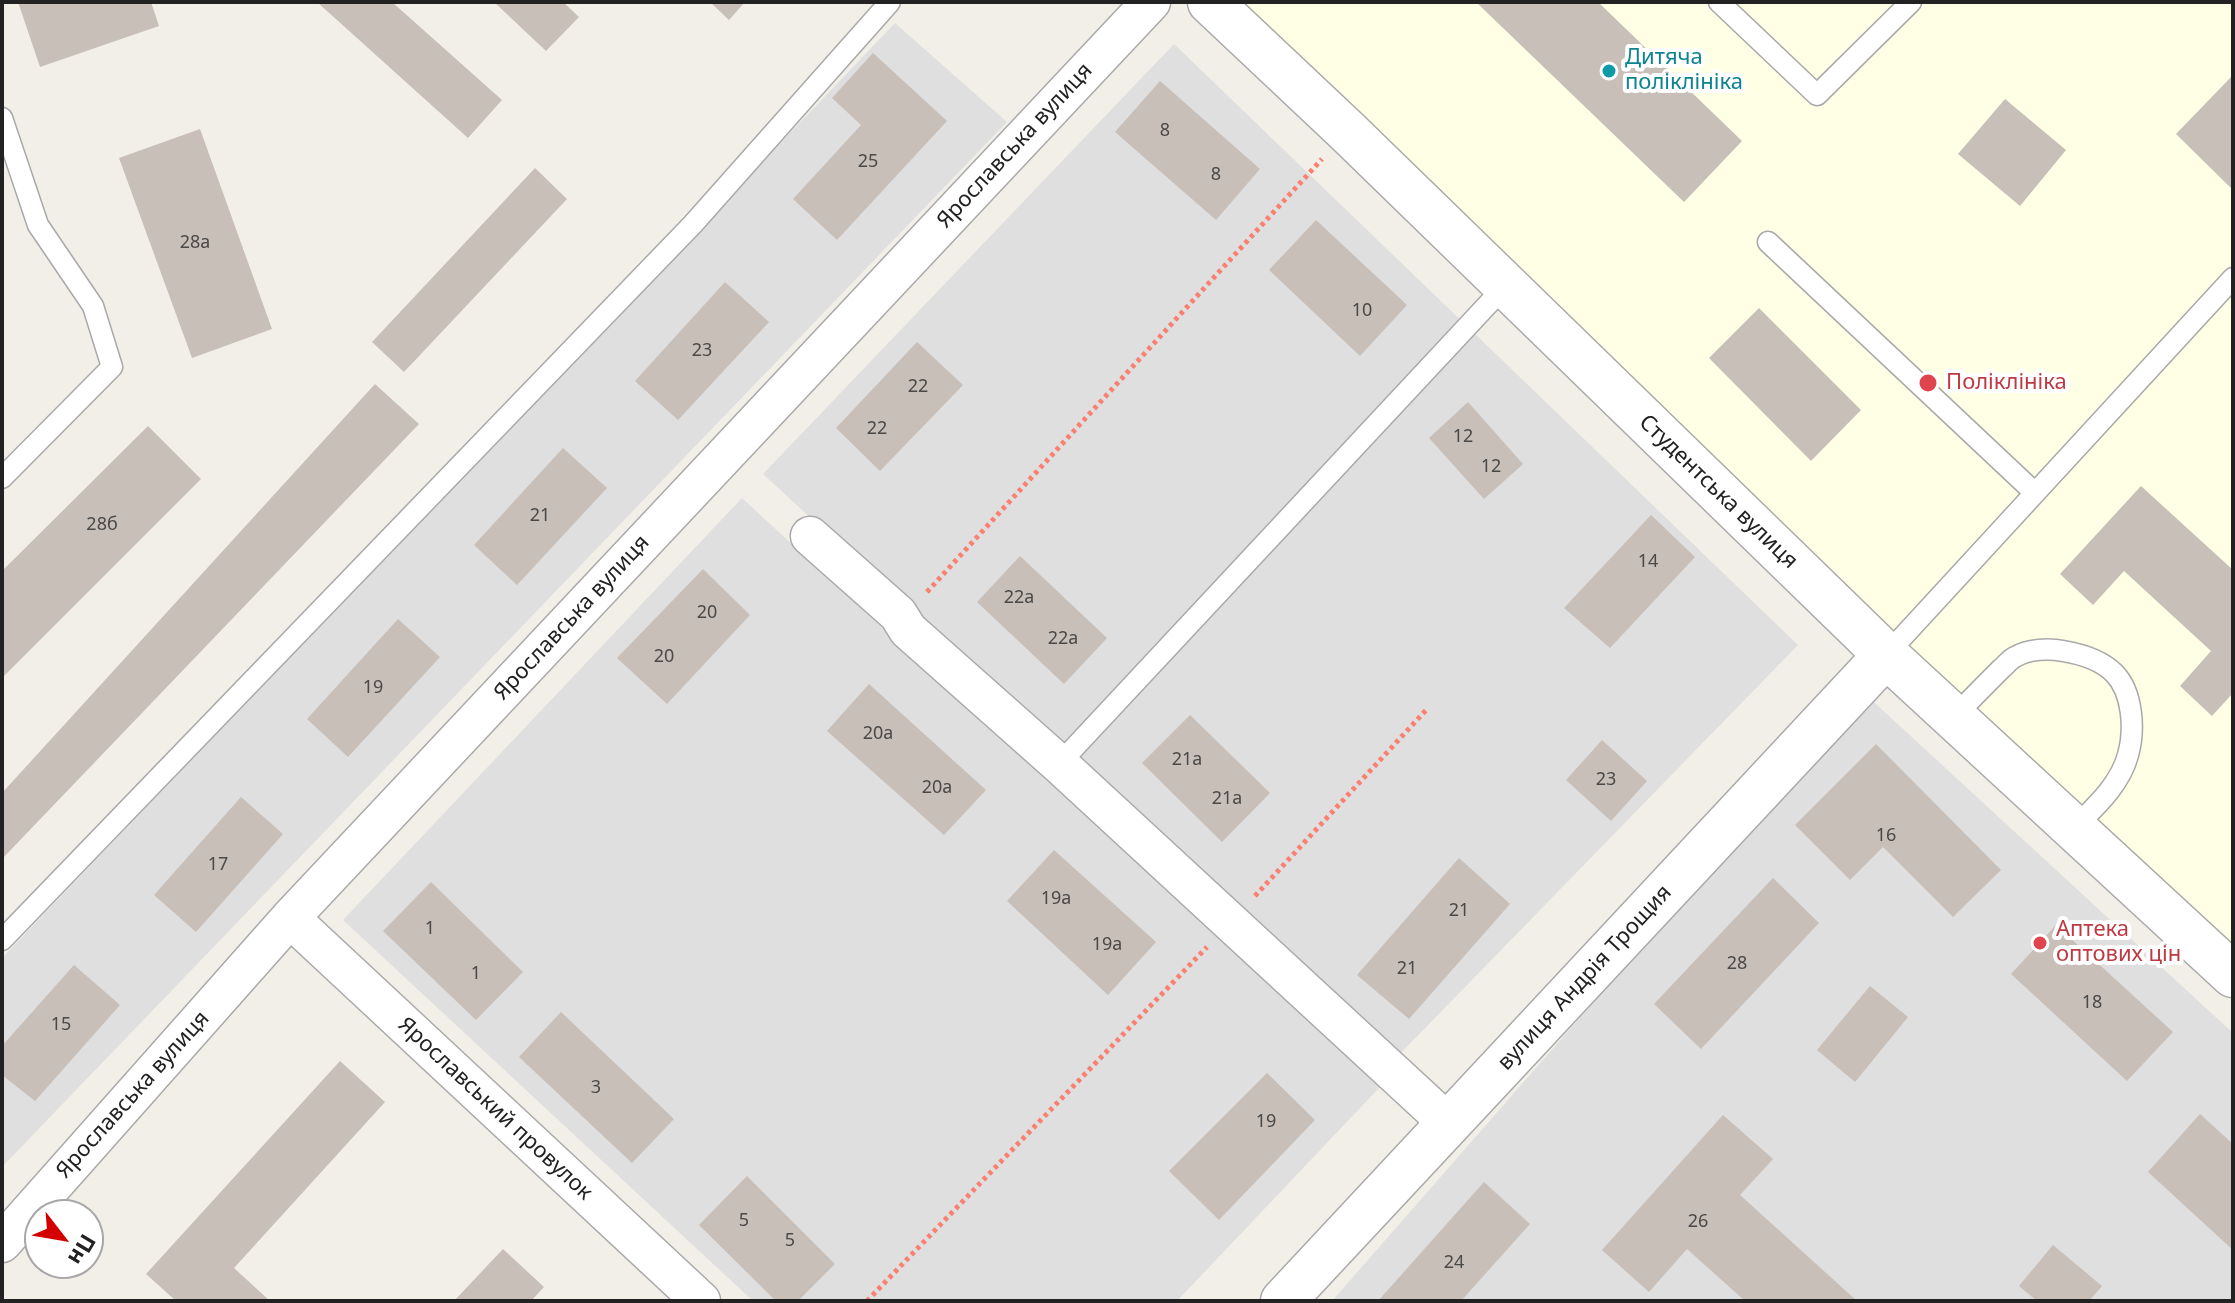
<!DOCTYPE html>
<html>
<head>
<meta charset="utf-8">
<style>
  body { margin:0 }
  #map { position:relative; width:2235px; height:1303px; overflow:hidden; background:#f2efe9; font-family:"Noto Sans",sans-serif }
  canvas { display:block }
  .frame { position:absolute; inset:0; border:4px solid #222; pointer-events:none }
  .north { position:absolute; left:24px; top:1199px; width:80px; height:80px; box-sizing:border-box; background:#fff; border:2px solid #a7a7a7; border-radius:50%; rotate:121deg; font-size:22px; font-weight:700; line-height:32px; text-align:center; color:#222 }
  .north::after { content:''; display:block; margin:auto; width:28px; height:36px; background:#d40000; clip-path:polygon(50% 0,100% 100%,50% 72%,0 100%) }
</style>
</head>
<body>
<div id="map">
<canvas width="2235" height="1303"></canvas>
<div class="frame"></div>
<div class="north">Пн</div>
</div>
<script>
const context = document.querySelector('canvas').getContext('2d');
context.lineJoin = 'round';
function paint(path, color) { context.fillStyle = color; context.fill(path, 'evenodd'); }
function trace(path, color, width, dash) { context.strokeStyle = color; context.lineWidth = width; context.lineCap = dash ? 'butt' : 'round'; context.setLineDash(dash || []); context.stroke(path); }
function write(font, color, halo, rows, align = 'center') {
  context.font = font + ' "Noto Sans",sans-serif'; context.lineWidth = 8; context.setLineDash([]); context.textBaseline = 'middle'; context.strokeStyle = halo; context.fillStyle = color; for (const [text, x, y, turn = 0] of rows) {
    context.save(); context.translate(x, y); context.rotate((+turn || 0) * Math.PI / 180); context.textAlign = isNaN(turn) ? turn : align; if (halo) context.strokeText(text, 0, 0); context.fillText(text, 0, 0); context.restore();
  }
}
paint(new Path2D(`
  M895,23L1007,122L2,1167V958Z
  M1174,44L1798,645L1396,1058L763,474Z
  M742,498L1380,1087L1177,1301H753L343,920Z
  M1864,693L2233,1033V1301H1332Z`), '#e0dfdf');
paint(new Path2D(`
  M1231,2H2233V960Z`), '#ffffe5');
paint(new Path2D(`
  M18,2H151L159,26L40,67Z
  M317,2H392L502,100L468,138Z
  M494,2H563L579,17L546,51Z
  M710,2H745L729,20Z
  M1476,2H1598L1742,141L1684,202Z
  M873,53L947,121L837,240L793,199L861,125L832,98Z
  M2233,75V190L2176,134Z
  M1160,81L1260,169L1216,220L1115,132Z
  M2005,99L2066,150L2020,206L1958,154Z
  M200,129L272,329L192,358L119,158Z
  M535,168L567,199L404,372L372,342Z
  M1316,220L1407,305L1360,356L1269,270Z
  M725,282L769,322L678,420L635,381Z
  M1759,308L1861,410L1811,461L1709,358Z
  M917,342L963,385L880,471L836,428Z
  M375,384L419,424L2,859V793Z
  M1468,402L1523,464L1484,499L1429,438Z
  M148,426L201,479L2,678V571Z
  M563,448L607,488L517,585L474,545Z
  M2141,486L2233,570V693L2212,716L2180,686L2211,651L2124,571L2093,605L2060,574Z
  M1651,515L1695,557L1610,648L1564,608Z
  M1020,556L1107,638L1064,684L977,602Z
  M703,569L750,615L667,704L617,658Z
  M398,619L440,657L348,757L307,719Z
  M869,684L986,790L944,835L827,731Z
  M1190,715L1270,793L1222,842L1142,763Z
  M1602,740L1647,781L1611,821L1566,780Z
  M1876,744L2001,870L1953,917L1883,847L1850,880L1795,825Z
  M241,797L283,834L196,932L154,895Z
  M1054,850L1156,942L1108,995L1007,901Z
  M1459,858L1510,904L1409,1019L1357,975Z
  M1773,878L1819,923L1701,1049L1654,1004Z
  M431,882L523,972L476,1020L383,931Z
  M2056,925L2173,1032L2127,1081L2011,974Z
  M74,965L120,1005L35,1101L2,1075V1046Z
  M1870,986L1908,1017L1855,1082L1817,1050Z
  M561,1012L674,1119L632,1163L519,1057Z
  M340,1061L385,1102L234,1268L270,1301H176L146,1274Z
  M1267,1073L1315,1120L1219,1220L1169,1171Z
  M2200,1114L2233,1144V1250L2148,1172Z
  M1723,1115L1773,1159L1740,1195L1857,1301H1745L1687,1249L1649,1292L1602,1250Z
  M747,1176L835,1264L798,1301H776L699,1225Z
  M1484,1182L1530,1224L1461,1301H1378Z
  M2053,1245L2102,1286L2089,1301H2037L2019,1286Z
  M503,1249L544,1287L531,1301H454Z`), '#c7bfb8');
const service = new Path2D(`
  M1719,2L1817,95L1911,2
  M2,118L38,225L93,306L112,367L2,478
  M1768,242L2035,493
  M1886,655L2233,278
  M1954,717C1969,701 1985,685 2001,669C2006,665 2010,659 2015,657C2028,649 2049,648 2063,651C2081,654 2101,660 2114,673C2133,692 2135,730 2128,755C2120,785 2095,807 2074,828
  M1059,764L1506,285
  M2,940L693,224L890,2`);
const minor = new Path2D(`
  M810,536L898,614L908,630L1059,764L1449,1124
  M290,918L701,1301
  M2,1243L290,918L1151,2`);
const tertiary = new Path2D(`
  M1210,2L1347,131L1886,655L2233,975
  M1283,1301L1886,655`);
trace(service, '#a9a9a9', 23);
trace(minor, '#a9a9a9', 41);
trace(tertiary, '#a9a9a9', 47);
trace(new Path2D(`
  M927,592L1322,159
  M1255,896L1427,709
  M867,1301L1207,947`), '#fa8072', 5, [4, 4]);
trace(service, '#fff', 20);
trace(minor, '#fff', 38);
trace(tertiary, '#fff', 44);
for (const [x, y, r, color] of [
  [1609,71,8,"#0f9aa8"],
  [1928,383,10,"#e0444e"],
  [2040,943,8,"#e0444e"]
]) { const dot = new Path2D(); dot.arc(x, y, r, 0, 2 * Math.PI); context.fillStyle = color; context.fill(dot); trace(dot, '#fff', 3); }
write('18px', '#4b4948', null, [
  ["8",1165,131],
  ["25",868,162],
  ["8",1216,175],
  ["28а",195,243],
  ["10",1362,311],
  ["23",702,351],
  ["22",918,387],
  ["22",877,429],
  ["12",1463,437],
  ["12",1491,467],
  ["21",540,516],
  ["28б",102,525],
  ["14",1648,562],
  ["22а",1019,598],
  ["20",707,613],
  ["22а",1063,639],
  ["20",664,657],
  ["19",373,688],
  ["20а",878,734],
  ["21а",1187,760],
  ["23",1606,780],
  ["20а",937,788],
  ["21а",1227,799],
  ["16",1886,836],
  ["17",218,865],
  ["19а",1056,899],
  ["21",1459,911],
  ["1",430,929],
  ["19а",1107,945],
  ["28",1737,964],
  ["21",1407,969],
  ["1",476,974],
  ["18",2092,1003],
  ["15",61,1025],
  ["3",596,1088],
  ["19",1266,1122],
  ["5",744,1221],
  ["26",1698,1222],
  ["5",790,1241],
  ["24",1454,1263]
]);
write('22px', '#0d838f', '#fff', [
  ["Дитяча",1625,58],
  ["поліклініка",1625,83]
], 'left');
write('22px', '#222', '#fff', [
  ["Ярославська вулиця",1015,146,-47],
  ["Студентська вулиця",1718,492,44],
  ["Ярославська вулиця",572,618,-47],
  ["вулиця Андрія Трощия",1585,978,-47],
  ["Ярославська вулиця",133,1095,-48],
  ["Ярославський провулок",495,1109,43]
]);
write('22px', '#be3a42', '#fff', [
  ["Поліклініка",1946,383],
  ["Аптека",2056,930],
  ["оптових цін",2056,955]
], 'left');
</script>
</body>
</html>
